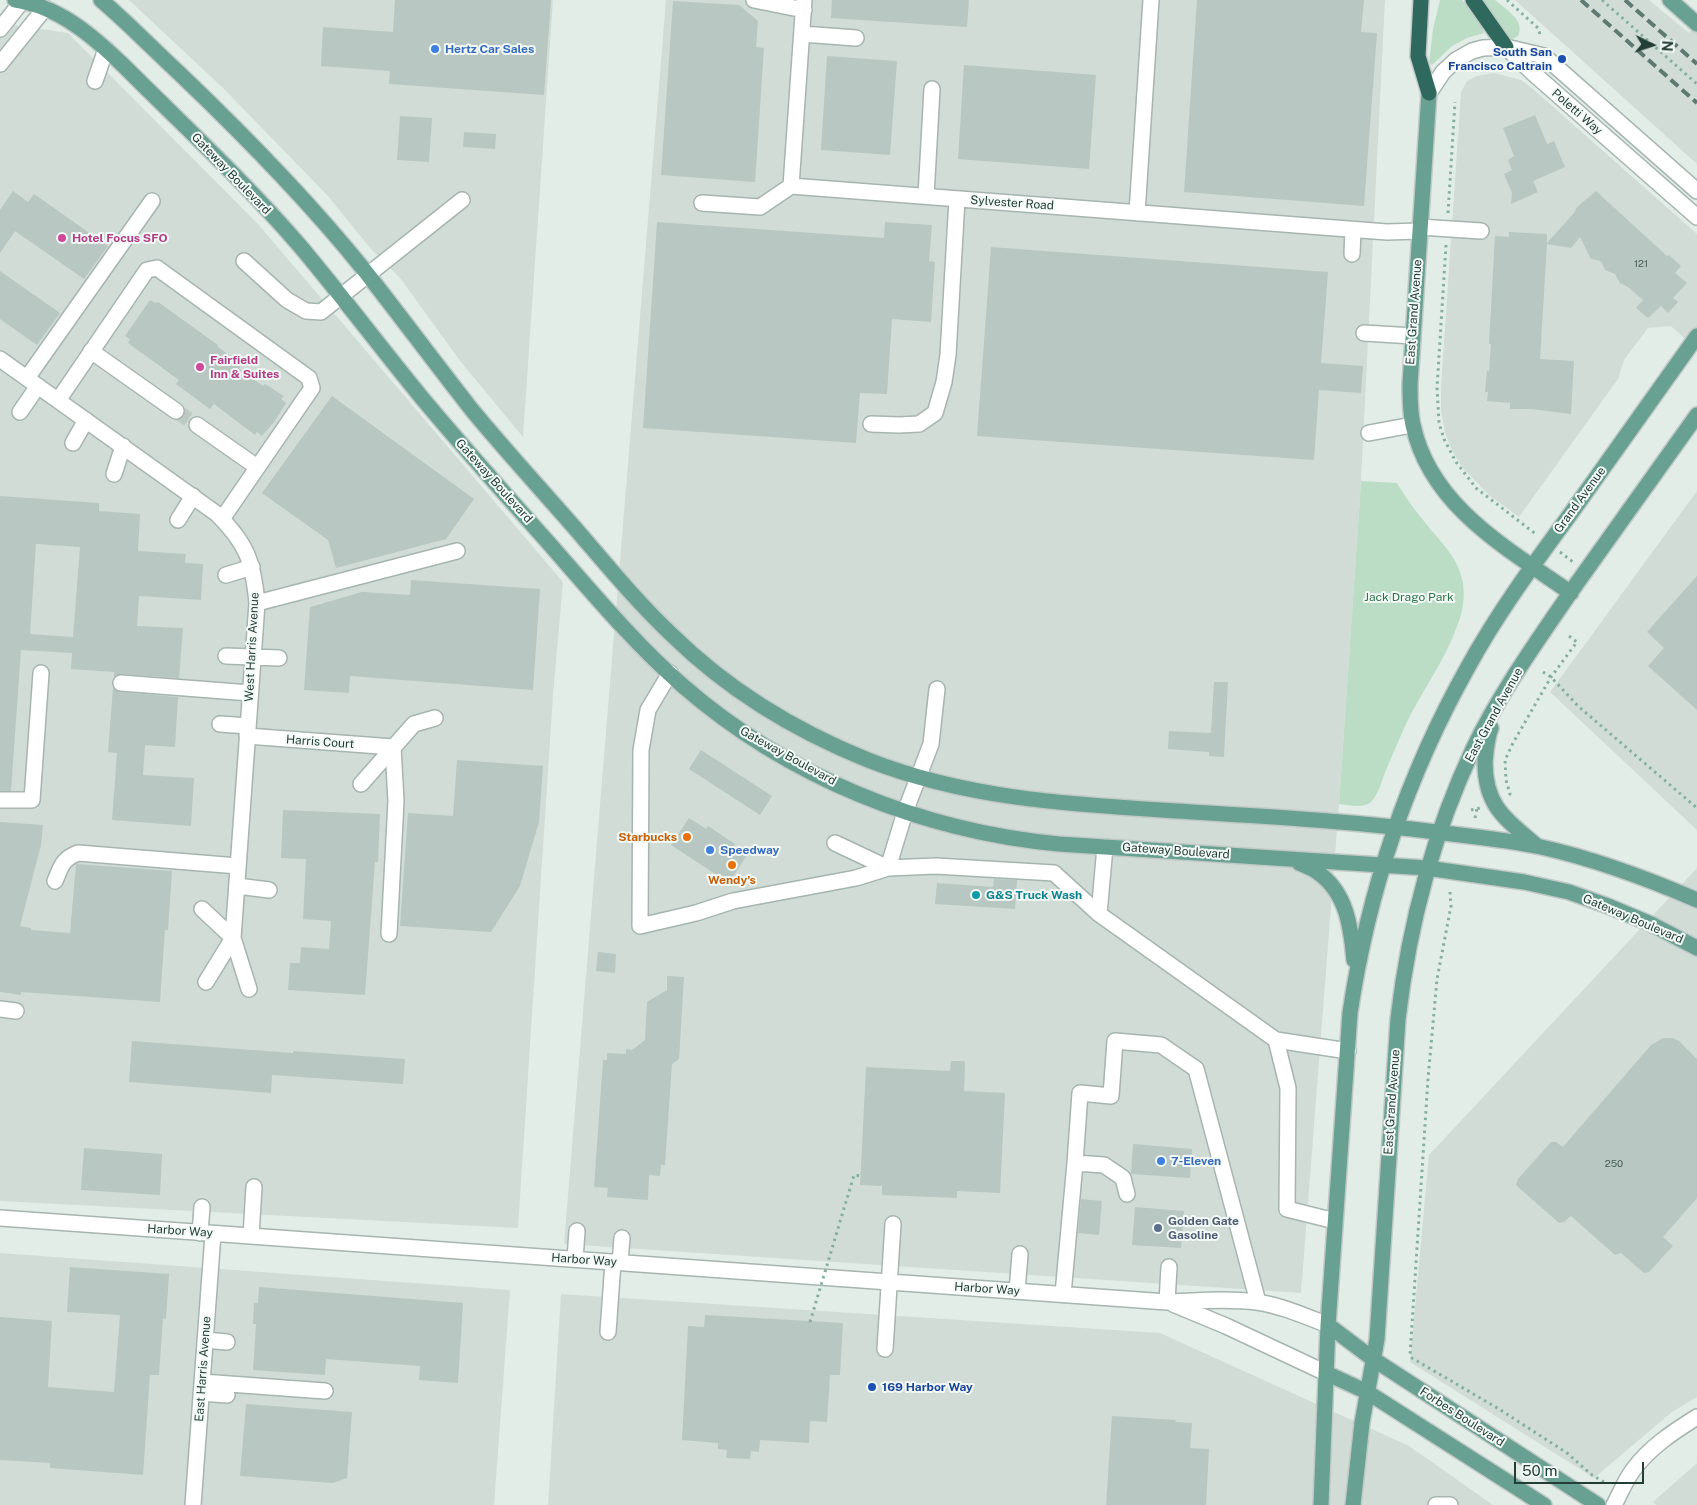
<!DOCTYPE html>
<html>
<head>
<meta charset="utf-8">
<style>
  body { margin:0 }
  #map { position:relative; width:1697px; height:1505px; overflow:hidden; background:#e3ede8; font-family:"Public Sans",sans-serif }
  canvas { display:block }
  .north { position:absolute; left:1627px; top:20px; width:50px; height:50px; -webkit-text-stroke:4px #f3f9f6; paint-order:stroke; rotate:94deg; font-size:14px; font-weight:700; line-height:20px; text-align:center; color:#233e36 }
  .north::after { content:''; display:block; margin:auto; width:18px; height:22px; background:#233e36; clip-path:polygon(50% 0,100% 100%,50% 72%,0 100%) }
  .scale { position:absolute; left:1514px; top:1462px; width:130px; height:22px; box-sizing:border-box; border:2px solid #233e36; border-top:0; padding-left:6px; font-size:15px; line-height:18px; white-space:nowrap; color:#233e36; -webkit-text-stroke:4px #f3f9f6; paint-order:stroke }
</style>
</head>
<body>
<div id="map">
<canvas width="1697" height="1505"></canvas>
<div class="north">N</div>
<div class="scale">50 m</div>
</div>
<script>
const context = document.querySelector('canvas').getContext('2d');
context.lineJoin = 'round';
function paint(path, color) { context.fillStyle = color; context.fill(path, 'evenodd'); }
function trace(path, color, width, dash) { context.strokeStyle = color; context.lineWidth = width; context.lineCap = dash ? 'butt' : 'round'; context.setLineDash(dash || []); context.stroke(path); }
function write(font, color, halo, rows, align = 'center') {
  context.font = font + ' "Public Sans",sans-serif'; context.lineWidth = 4; context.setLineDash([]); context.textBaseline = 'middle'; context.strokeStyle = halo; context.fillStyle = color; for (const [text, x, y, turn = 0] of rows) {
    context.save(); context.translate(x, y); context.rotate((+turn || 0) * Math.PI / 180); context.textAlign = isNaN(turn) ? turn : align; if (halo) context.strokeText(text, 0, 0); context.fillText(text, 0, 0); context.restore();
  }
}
paint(new Path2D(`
  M129,0H553L523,437L461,362L400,278L370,248L328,196L223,88Z
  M666,0H1385L1361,481L1339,804L1301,1293L564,1244Z
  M1515,0H1649L1689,33L1697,24V164Z
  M0,23L68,33L258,224L563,582L553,695L518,1228L0,1201Z
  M1494,73L1521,80L1533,89L1697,234V350L1671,326L1648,328L1624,360L1618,379L1519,517L1489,495L1463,468L1452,450L1445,432L1441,411V387L1461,92L1467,81L1477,76Z
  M1697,491V830L1550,692Z
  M1697,868V1397L1672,1412L1594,1478L1410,1362L1429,1155Z
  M0,1253L510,1290L494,1505H0Z
  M561,1294L1160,1333L1409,1446L1493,1505H548Z
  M1697,1463V1505H1656L1653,1502Z`), '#d1dcd7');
paint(new Path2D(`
  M1440,0H1462L1480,23L1484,33L1467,38L1452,46L1432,65L1429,63L1433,29Z
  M1483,0H1495C1505,9 1526,20 1518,36L1511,40C1505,37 1489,8 1483,0Z
  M1361,481L1397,483C1406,498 1416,512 1428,526C1443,545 1458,557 1463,583C1465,597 1463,611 1458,624C1446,659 1423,689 1407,722C1400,737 1393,754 1386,770C1382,780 1379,793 1372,801C1365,809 1349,805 1339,804Z`), '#bcddc5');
paint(new Path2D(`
  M395,0H551L544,95L389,84L390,71L321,66L323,27L393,32Z
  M832,0H969L967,27L831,18Z
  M1197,0H1364L1361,32L1377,33L1364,206L1184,192Z
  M673,1L739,5L758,21L756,47L764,48L755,182L661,175Z
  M827,56L897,61L890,155L821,150Z
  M964,65L1096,75L1089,169L958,159Z
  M1535,115L1547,144L1554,141L1565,167L1533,181L1538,192L1511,204L1512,193L1504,174L1512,170L1508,160L1514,156L1503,128Z
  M400,116L432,118L429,162L397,160Z
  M464,132L496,134L495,149L463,147Z
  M13,191L28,202L34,194L108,246L84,279L15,231L0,253V210Z
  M1596,191L1667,256L1669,255L1681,266L1675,273L1687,283L1673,298L1678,302L1668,313L1661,306L1648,318L1636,308L1643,300L1628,287L1620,283L1615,274L1605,270L1601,261L1591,259L1580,237L1571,248L1547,244L1540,359L1574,361L1571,414L1531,409H1510V403L1487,401L1488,392H1485L1487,371H1489L1491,344H1489L1495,236L1509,237V232L1547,234V243L1574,213L1577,207Z
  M657,222L884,238L885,222L932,225L929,261L935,262L931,322L892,319L887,394L860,393L856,443L643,428Z
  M991,247L1328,272L1321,363L1363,366L1361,393L1319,390L1314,460L977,436Z
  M0,271L60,313L37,345L0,319Z
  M150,300L155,303L158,302L218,345L217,346L241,365L239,369L263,386L265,384L284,396L281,399L286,403L274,422L262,436L257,432L255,435L214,404L210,409L176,384L179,380L128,343L130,339L125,336Z
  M332,396L474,499L446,539L336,568L328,540L262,493Z
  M0,496L99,503V511L140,514L138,551L186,554L185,563L203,564L201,600L139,596L137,626L183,628L179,678L122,674L114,677V672L71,669L72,653L21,650L11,791H0ZM36,544L80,547L73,637L30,634Z
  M1697,576V710L1648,666L1664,648L1647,632Z
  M411,580L540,589L533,690L350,676L349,693L304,690L310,607L362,592L410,595Z
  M1214,682H1228L1224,757L1209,756V752L1168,749L1169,731L1211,733Z
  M113,688L120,692L178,697L175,747L145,745L143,775L194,778L191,826L112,820L117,753L108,752Z
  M701,750L772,796L760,815L689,769Z
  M457,760L543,766L539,822L520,886L491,932L400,926L408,813L453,816Z
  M283,810L380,814L378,862H375L365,995L288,990L290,963H300L301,947L329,949L331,921L303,919L306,859L281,858Z
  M689,818L706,829L708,826L735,844L734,846L747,855L729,883L671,845Z
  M0,822L43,825L41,845L20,926L31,928V930L70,933L76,864L172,871L168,930H165L160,1002L21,992V995L0,992Z
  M994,879L1017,880L1015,909L935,904L937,883L993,887Z
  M598,952L616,954L615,973L596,971Z
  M667,976L684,977L679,1059L672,1064L665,1165H661L660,1176L649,1175L648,1200L607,1197L608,1188L594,1187L603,1060H607V1053L626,1054V1049L632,1050L645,1040L647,1002L667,990Z
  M1663,1038H1673L1679,1041L1697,1059V1198L1663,1237L1673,1246L1649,1272L1644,1273L1621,1253L1615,1255L1571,1216L1564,1222L1559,1223L1516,1185L1518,1179L1551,1142H1556L1563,1147L1651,1045Z
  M132,1041L293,1053V1051L405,1059L403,1084L272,1075L271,1093L129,1082Z
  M951,1061H965L964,1091L1005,1093L1000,1193L957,1191V1198L882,1195V1186L860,1185L866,1067L950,1071Z
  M1133,1144L1192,1149L1190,1178L1131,1174Z
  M84,1148L162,1154L160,1195L81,1190Z
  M1081,1199L1102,1201L1099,1235L1078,1233Z
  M1135,1207L1184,1211L1181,1248L1132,1245Z
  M70,1267L169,1274L166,1319L163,1318L159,1375H150L143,1475L50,1468V1463L0,1460V1317L52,1321L48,1387L114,1392L120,1315L67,1312Z
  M259,1287L463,1303L458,1383L419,1380L420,1366L326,1359L325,1375L253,1370L256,1324H253L254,1303H258Z
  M705,1315L843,1323L840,1375H830L827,1422L810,1421L809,1443L760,1440L759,1452L751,1451L750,1459L726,1458L727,1450L718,1449V1443L682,1440L688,1326L704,1327Z
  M246,1404L352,1412L347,1478L333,1483L240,1476Z
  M1112,1416L1176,1420L1175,1422L1192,1423L1190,1448L1209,1449L1206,1505H1106Z`), '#b8c7c1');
trace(new Path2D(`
  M176,411L197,425`), '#bdcac4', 15, [15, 8]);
const minor = new Path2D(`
  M754,0L804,10
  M804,0L791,186L1387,232L1419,231
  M0,29L23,0
  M802,34L856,38
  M1506,47L1533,73L1697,217
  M0,64L45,8
  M95,81L106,49
  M1429,93L1443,72L1456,60L1472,51L1483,48L1506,47L1544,56L1697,191
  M926,196L932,89
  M702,203L760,207L791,186
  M1137,213L1151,0
  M1420,227L1481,231
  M1352,254L1353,230
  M244,261L287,300L306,311L321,312L462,200
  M1364,333L1413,336
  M91,351L176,411
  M0,359L217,514C247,544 253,561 257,603L233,938L206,982
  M27,378L152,201
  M59,399L147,270L157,268L309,378L312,388L222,519
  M20,412L38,386
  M871,424L899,425L919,424L935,413L944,382L948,355L957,199
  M197,425L257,467
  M1369,433L1412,425
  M73,443L86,420
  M114,474L123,446
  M178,520L193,496
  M226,575L252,567
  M257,603L457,551
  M226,656L279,658
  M670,673L648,710L641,750L640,926L696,913L733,901L856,878L888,868L936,866L1054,873L1099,914
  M121,683L250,693
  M220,724L248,726
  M247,736L393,747
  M361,784L414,724L435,718
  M0,800H32L41,673
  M835,843L888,868L905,812L931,744L937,689
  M1105,847L1099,914L1276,1040L1348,1051
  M55,881C61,867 62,859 78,853L238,866
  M237,886L269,890
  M202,909L233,938L249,989
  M389,934L396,801L393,747
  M0,1009L16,1011
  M1276,1040L1288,1088L1287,1209L1335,1221
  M1075,1163L1104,1165L1123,1178L1127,1194
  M0,1218L1167,1302C1197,1301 1227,1298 1257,1302C1282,1306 1305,1316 1328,1325
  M200,1233L202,1207
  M251,1236L254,1187
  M575,1259L577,1231
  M620,1263L622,1238
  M1017,1291L1020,1254
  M1063,1294L1075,1163L1080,1093L1111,1096L1115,1041L1161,1045L1196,1069L1258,1302
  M1167,1302L1169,1267
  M1173,1304L1226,1326L1326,1373
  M608,1332L613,1262
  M205,1340L227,1342
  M885,1349L893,1224
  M202,1382L325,1391
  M201,1393L227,1395
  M193,1505L213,1234
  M1436,1505H1450
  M1614,1505C1620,1494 1625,1481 1633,1470C1650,1447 1673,1432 1697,1417`);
const major = new Path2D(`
  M15,0C59,6 94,37 125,67C184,126 246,183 300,246C342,296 381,348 422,398C462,446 504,493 546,540C590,590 633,642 683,686C788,777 921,831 1059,844L1427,868L1524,882L1569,892L1608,906L1651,924L1697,948
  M101,0C128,23 153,49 179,73C245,136 308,200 365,271C401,317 436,364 472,410C505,450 540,488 574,527C606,564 637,602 672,635C727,689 796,731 868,760C972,801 1082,805 1193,812C1277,817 1361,822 1444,833C1476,837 1509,840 1541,847C1595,859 1646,878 1697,900
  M1670,0L1697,24
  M1429,93L1410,384C1410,397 1410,412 1413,425C1430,506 1508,549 1571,593
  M1491,728C1487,738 1486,750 1485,762C1485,807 1506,819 1537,846
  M1299,863C1305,866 1312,868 1317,872C1347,892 1351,928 1354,960
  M1328,1325L1373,1359L1598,1505
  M1326,1373L1367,1392L1544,1505
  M1321,1505L1328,1325L1350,1013C1368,892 1408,774 1468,667C1497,614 1533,565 1569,516C1611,456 1654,396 1697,336
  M1353,1505L1362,1423L1377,1339L1398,1019C1409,924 1433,834 1474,747C1500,693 1536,643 1570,593C1612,534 1655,474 1697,415`);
const highway = new Path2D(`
  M1421,0L1418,56L1429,93
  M1473,0L1506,47`);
trace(minor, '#a6b5af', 18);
trace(major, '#c1c9c7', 18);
trace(highway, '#c1c9c7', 18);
trace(new Path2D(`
  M1507,0L1538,28L1540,34
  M1602,0L1697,84
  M1448,213L1455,102
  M1446,245L1437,388L1439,423L1444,439L1456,462L1476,488L1537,535
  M1560,552L1573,562
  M1543,672L1551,677L1578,706L1697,808
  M1509,795L1510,794L1506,780L1505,760L1513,743L1551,677L1577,642L1569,636
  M1471,810L1480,808
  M1475,818L1477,808
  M1450,892L1451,906L1437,979L1428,1079L1410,1355L1412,1358L1499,1409L1567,1453L1592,1475L1607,1484`), '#84afa2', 3, [2.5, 4]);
trace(minor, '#fff', 15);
trace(major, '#68a192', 15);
trace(highway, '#2f695d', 15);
trace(new Path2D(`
  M1581,0L1697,103
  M1625,0L1697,64`), '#5e7971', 4, [10, 5]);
trace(new Path2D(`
  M810,1322L854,1175L861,1176`), '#84afa2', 3, [2.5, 4]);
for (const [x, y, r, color] of [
  [435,49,5,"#3f7fe0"],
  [1562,59,5,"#1a4fb4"],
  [62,238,5,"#d1479c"],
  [200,367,5,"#d1479c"],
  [687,837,5,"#e8710a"],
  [710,850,5,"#3f7fe0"],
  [732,865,5,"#e8710a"],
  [976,895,5,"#0f9aa8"],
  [1161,1161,5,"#3f7fe0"],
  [1158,1228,5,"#5c6f8a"],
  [872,1387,5,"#1a4fb4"]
]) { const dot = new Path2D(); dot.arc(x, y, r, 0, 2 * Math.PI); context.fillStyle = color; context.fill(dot); trace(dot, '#f3f9f6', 2); }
write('10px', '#486059', null, [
  ["121",1641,264],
  ["250",1614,1164]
]);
write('bold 12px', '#366cbe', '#f3f9f6', [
  ["Hertz Car Sales",445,49],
  ["Speedway",720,850],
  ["7-Eleven",1171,1161]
], 'left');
write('bold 12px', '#164399', '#f3f9f6', [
  ["South San",1552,52],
  ["Francisco Caltrain",1552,66],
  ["169 Harbor Way",882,1387,"left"]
], 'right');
write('12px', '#233e36', '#f3f9f6', [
  ["Poletti Way",1577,112,41],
  ["Gateway Boulevard",231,174,46],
  ["Sylvester Road",1012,203,4],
  ["East Grand Avenue",1414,312,-86],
  ["Gateway Boulevard",494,481,48],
  ["Grand Avenue",1580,500,-54],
  ["West Harris Avenue",252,647,-87],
  ["East Grand Avenue",1494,715,-61],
  ["Harris Court",320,742,4],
  ["Gateway Boulevard",788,756,29],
  ["Gateway Boulevard",1176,851,4],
  ["Gateway Boulevard",1633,919,23],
  ["East Grand Avenue",1392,1102,-86],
  ["Harbor Way",180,1231,4],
  ["Harbor Way",584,1260,4],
  ["Harbor Way",987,1289,4],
  ["East Harris Avenue",203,1369,-86],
  ["Forbes Boulevard",1462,1417,33]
]);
write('bold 12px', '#b23c85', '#f3f9f6', [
  ["Hotel Focus SFO",72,238],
  ["Fairfield",210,360],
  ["Inn & Suites",210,374]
], 'left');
write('12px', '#2e7448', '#f3f9f6', [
  ["Jack Drago Park",1409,597]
]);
write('bold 12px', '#c56008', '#f3f9f6', [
  ["Starbucks",677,837],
  ["Wendy's",732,880,"center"]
], 'right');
write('bold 12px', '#0d838f', '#f3f9f6', [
  ["G&S Truck Wash",986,895]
], 'left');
write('bold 12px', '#4e5e75', '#f3f9f6', [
  ["Golden Gate",1168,1221],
  ["Gasoline",1168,1235]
], 'left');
</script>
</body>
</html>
